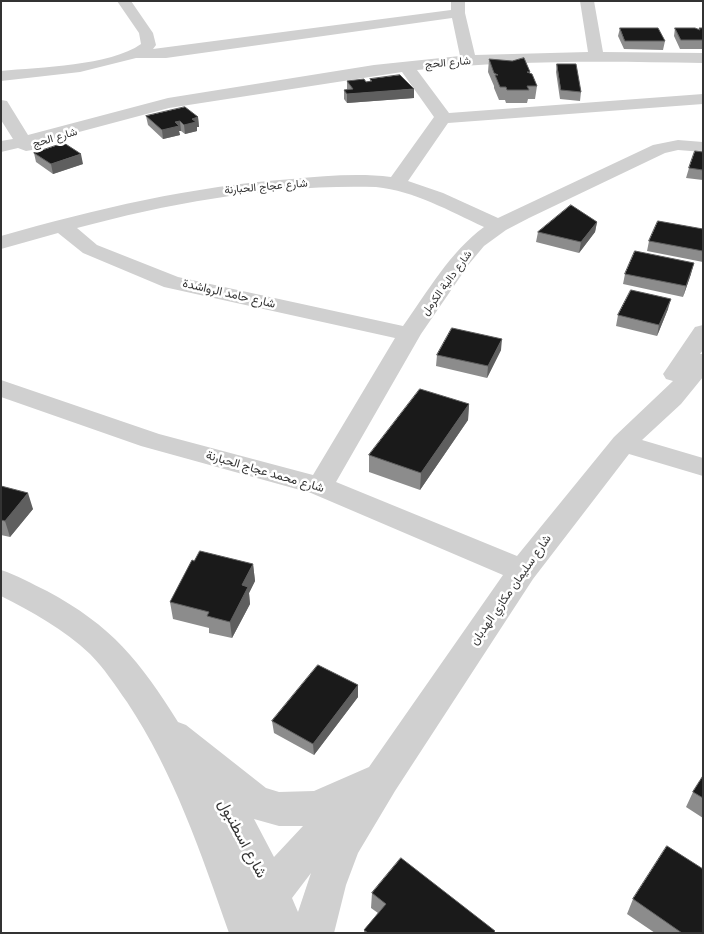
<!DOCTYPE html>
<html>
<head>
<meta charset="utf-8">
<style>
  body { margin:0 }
  #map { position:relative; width:704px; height:934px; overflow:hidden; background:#fff; font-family:Arial,sans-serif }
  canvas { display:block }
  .frame { position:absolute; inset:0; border:2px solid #333; pointer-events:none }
</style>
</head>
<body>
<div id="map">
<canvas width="704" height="934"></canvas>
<div class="frame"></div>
</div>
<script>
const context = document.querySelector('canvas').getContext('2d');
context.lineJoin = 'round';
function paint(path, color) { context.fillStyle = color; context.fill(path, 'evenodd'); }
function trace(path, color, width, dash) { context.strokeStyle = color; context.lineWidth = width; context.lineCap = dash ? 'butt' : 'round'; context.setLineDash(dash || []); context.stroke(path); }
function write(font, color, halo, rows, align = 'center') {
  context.font = font + ' Arial,Vazirmatn,sans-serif'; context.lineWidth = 5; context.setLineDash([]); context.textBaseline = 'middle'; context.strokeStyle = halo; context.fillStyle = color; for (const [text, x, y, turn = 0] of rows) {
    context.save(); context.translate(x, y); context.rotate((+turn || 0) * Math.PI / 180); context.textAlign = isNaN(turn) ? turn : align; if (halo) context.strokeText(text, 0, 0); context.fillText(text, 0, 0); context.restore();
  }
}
paint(new Path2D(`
  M117,1H131L153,33L156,45L153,49L451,10V1H465V13L475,55L588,52L580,1H594L603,52L703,53V63C607,61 513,60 417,70L449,113L703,94V104L448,123L408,181L443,193L498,218L653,145L678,140L703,142V152L678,150L665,153L529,218L506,230L484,246L469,264L421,334L336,482L517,556L614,437L673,381L666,379L663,374L695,327L703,325V350L700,354H703V377L681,404L642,440L703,458V476L629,454L533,579L395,791L358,853L346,885L334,933H229C201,853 174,773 127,702C115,685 104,668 90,654C64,629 32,612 1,596V570C17,575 32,584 47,591C112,626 140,661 178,722L186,725L266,788L279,792L314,791L369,767L503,575L311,493L141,446L1,397V380L159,434L313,475L395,338L164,287L83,253L58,233L1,249V236C96,209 193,186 292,179C324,176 359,173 391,177L434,117L402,72L169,108L34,144L35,146L32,150L26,151L18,148L1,152V141L13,139L1,120V100L7,101L28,135L168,98L374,65L460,56L452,18L166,58H136L80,72L1,81V71C40,67 110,66 141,44L139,33ZM376,187C415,191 449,211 484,227C450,252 428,291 403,326L178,277L97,245L77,228C173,202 276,184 376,187ZM254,819L279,826H303L274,857ZM311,873L298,912L292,898Z`), '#d0d0d0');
paint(new Path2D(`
  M620,28L665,41L663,50L624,49L618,36Z
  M675,28L699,29V28H703V49H680L674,36Z
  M489,59L530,72V74L537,86L535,99H528L527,103H506L505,100H499L494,88V86L488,72Z
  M557,64L581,92L580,101L560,99L556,72Z
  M370,79L414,98L347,103L344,99V90H347V81L366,82L370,81Z
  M146,116L198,117L199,127H197V131L185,134L181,131H179L180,135L163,139L148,125Z
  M703,152V180L686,178L689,168Z
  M34,153L83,164L53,174L36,162Z
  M597,222L595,232L579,253L536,242L538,232Z
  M703,229V262L647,251L649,241Z
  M625,274H691L683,297L623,284Z
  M668,309L657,336L616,326L618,315Z
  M501,350L487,378L436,366L437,355Z
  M469,404L468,420L420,490L369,472V455Z
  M1,484L2,486L33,509L10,537L1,535Z
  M253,564L255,581L249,593L250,604L232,638L209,633V628L173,619L170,602Z
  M358,685V697L314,755L274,733L272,721Z
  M703,776V818L686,807L693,792Z
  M372,893L495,931L494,933H364V930L378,913L371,908Z
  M633,899L703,933H655L627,914Z`), '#8c8c8c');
paint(new Path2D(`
  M414,89V98L347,103V94Z
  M198,117L199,127H197V131L185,134L184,125L192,119Z
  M180,121L181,131H179L180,135L163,139L162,130L175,122Z
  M81,154L83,164L53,174L51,164Z
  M597,222L595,232L579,253L581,242Z
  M694,263L691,274L683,297L686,286Z
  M671,299L668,309L657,336L659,325Z
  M502,339L501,350L487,378L488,366Z
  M469,404L468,420L420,490L421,473Z
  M28,493L33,509L10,537L5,521Z
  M253,564L255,581L249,593L250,604L232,638L230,622L242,585Z
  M358,685V697L314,755L313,744Z`), '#5f5f5f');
const building = new Path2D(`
  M620,28H658L665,41H625Z
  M675,28H695L700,30L699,28H703V40H681Z
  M524,58L530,72H527L532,74L537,86H527L529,90H507L506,87H500L495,75H498L494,73L489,59L512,61Z
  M557,64H576L581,92L561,90Z
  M400,75L414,89L347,94L344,90L353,89L347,81L364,79L366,82L372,81L370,79Z
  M185,107L198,117L192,119L196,122L184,125L180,121L175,122L179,126L162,130L146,116Z
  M64,143L81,154L51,164L34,153Z
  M695,151L703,152V170L689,168Z
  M571,205L597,222L581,242L538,232Z
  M658,221L703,229V251L649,241Z
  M635,251L694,263L686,286L625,274Z
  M631,290L671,299L659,325L618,315Z
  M452,328L502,339L488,366L437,355Z
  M420,389L469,404L421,473L369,455Z
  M1,486L28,493L5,521L1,520Z
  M200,551L253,564L242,585L248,587L230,622L207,616L209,612L170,602L192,560L194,561Z
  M318,665L358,685L313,744L272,721Z
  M703,776V798L693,792Z
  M667,846L703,869V933H682L633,899Z
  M401,858L495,931L493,933H368L364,930L386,904L372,893Z`);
paint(building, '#1a1a1a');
trace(building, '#5f5f5f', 1);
write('11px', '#333', '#fff', [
  ["شارع الحج",448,63,-5],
  ["شارع الحج",55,138,-16],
  ["شارع عجاج الحبارنة",266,187,-5],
  ["شارع دالية الكرمل",447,283,-54]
]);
write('12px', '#333', '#fff', [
  ["شارع حامد الرواشدة",229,294,13],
  ["شارع محمد عجاج الحبارنة",265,472,16],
  ["شارع سليمان مكازي الهدبان",511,590,-55]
]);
write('15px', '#333', '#fff', [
  ["شارع اسطنبول",242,839,62]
]);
</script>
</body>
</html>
